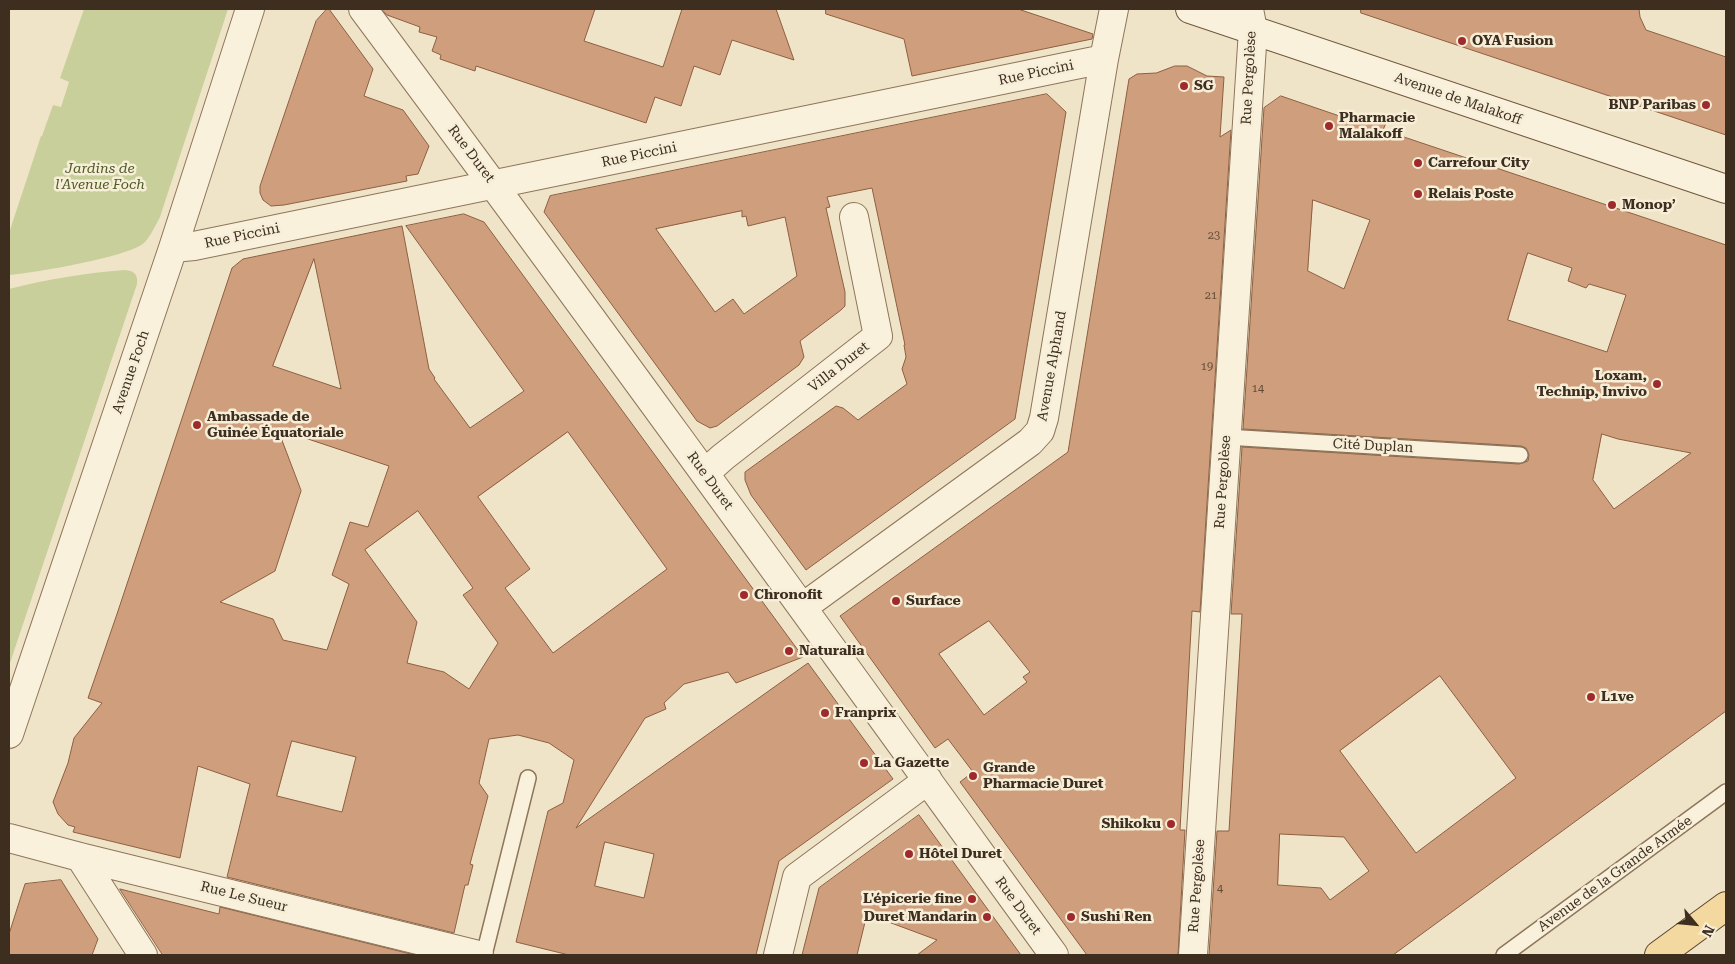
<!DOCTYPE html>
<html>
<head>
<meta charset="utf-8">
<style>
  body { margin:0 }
  #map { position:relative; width:1735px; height:964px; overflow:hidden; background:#f0e4c8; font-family:"Roboto Serif",serif }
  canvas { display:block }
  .frame { position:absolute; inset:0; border:10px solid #3d2e20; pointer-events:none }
  .north { position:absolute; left:1670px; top:899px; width:50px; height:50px; -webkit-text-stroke:4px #f7eed8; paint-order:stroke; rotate:118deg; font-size:14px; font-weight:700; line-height:20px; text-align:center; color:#3d2e20 }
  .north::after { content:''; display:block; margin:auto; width:18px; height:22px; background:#3d2e20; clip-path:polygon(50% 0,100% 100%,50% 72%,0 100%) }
</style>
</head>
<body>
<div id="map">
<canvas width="1735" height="964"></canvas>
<div class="frame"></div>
<div class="north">N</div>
</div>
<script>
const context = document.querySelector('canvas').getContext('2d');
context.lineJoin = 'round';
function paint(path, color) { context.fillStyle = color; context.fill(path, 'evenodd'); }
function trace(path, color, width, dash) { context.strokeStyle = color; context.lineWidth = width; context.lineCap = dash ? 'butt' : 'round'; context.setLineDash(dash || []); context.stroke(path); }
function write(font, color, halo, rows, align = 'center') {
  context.font = font + ' "Roboto Serif",serif'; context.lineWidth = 5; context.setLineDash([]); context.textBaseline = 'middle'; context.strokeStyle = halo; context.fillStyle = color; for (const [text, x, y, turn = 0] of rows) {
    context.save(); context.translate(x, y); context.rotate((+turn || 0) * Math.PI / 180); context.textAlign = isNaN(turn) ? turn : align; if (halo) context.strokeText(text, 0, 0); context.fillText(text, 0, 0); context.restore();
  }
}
paint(new Path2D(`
  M84,9H228L160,217C155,226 151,236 144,243C128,257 34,273 9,275V233L41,136H42L53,105L61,107L69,82L60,78Z
  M125,270C135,271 138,275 137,284L9,666V289C47,279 86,273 125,270Z`), '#c9cf9b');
const building = new Path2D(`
  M327,9H329L373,69L364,96L403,110L429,146L418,174L406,176L407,181L284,205L271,206L263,200L260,193V186L316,21Z
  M382,9H595L584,41L663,67L682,9H776L794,60L732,40L720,75L694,66L681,106L655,97L646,123L476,66L475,71L440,59L441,55L432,51L437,37L419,32L420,27L387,15Z
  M826,9H1018L1093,34L1092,39L912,76L904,39L826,14Z
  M1361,9H1639L1640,17L1646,30L1726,57V135L1361,13Z
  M1175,66H1187L1207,76L1224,77L1220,137L1231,130L1200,612L1192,611L1180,830H1185L1178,955H1087L960,782L973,772L948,739L935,748L840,616L1068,452L1129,79L1137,74L1156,73ZM989,621L1030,672L1023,677L1027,682L984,715L939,654Z
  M1047,94L1066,112L1015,419L806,570L751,495L745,480V472L836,406L843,408L858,420L907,384L902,369L906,357L904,345H905L872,188L827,197L830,207L826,208L845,292V306L841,310L800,341L804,357L799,365L717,426L710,428L697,421L544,212L550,196ZM742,211V217L746,216L748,226L785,217L797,276L744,314L733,299L715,312L656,229Z
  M1281,96L1357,122L1360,115L1386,123L1383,130L1726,245V711L1393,955H1209L1217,831H1229L1242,614H1231L1242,447L1519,464L1528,461L1529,455L1526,448L1521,446L1243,429L1264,108ZM1313,200L1370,220L1344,289L1308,271ZM1528,253L1572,268L1568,281L1586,288L1589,284L1626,295L1607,352L1508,320ZM1602,434L1618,439L1691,453L1614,509L1593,480ZM1440,676L1516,778L1416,853L1340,751ZM1280,834L1344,837L1369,871L1330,900L1321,888L1278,885Z
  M464,214L484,222L803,657L736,683L728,672L684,684L664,703L666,709L645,718L576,828L808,663L893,779L779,861L756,955H569L516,942L548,811L563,803L574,760L549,743L518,735L489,739L479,783L488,796L470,864L473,865L468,885H465L454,933L227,877L250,784L198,766L180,858L73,832L75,827L68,825L58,814L53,802L68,763L74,738L102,703L88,698L117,614L232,268L243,259L402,226L429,369L435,378L434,379L470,428L524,391L406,226ZM314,259L341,389L273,366ZM278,429L389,466L368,527L350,522L332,575L349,584L327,650L283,640L273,619L220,602L275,571L301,491ZM568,432L667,569L553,653L505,588L530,569L478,497ZM418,511L473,588L463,595L498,643L469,689L444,672L407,663L417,622L365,550ZM292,741L356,757L342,812L277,796ZM605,842L654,854L644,898L595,886Z
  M919,815L1021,955H917L937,940L867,914L857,955H802L819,888Z
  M61,880L98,939L92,955H9V934L25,884Z
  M120,889L219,914L220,907L415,955H163Z`);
paint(building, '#cf9f7d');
trace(building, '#8d5f41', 1);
const lane = new Path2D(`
  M1226,437L1520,455
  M484,955L528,778
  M1504,955L1726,792`);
const street = new Path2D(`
  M363,9C596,322 825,639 1054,955
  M173,248L194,246L1104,59
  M705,473L723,457L878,336L854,217
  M803,607L1030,442L1040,431L1044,418L1104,59L1114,9
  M9,734L173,248L250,9
  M9,838L80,857L479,955
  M80,857L143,955
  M778,955L797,877L928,780
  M1193,955L1253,30L1249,9`);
const secondary = new Path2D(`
  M1190,9L1726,189`);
const primary = new Path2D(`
  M1659,955L1726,906`);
trace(lane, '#8d765c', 18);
trace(street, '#8d765c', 30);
trace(secondary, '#6f573f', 30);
trace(primary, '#5b4430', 30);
trace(lane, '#faf1dc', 15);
trace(street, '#faf1dc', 28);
trace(secondary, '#faf1dc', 28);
trace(primary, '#f3d9a0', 28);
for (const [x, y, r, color] of [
  [1462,41,5,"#9e2a2b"],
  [1184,86,5,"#9e2a2b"],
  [1706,105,5,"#9e2a2b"],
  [1329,126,5,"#9e2a2b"],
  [1418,163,5,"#9e2a2b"],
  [1418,194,5,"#9e2a2b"],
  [1612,205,5,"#9e2a2b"],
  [1657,384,5,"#9e2a2b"],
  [197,425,5,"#9e2a2b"],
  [744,595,5,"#9e2a2b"],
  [896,601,5,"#9e2a2b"],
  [789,651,5,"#9e2a2b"],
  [1591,697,5,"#9e2a2b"],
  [825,713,5,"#9e2a2b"],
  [864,763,5,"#9e2a2b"],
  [973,776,5,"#9e2a2b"],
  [1171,824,5,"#9e2a2b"],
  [909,854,5,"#9e2a2b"],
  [972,899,5,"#9e2a2b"],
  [987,917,5,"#9e2a2b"],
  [1071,917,5,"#9e2a2b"]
]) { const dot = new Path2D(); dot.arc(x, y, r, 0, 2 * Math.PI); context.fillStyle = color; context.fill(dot); trace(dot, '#f7eed8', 2); }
write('11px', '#624a37', null, [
  ["23",1214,236],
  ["21",1211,296],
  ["19",1207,367],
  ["14",1258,389],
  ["4",1220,889]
]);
write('bold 14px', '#3d2e20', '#f7eed8', [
  ["OYA Fusion",1472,41],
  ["SG",1194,86],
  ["BNP Paribas",1696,105,"right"],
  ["Pharmacie",1339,118],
  ["Malakoff",1339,134],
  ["Carrefour City",1428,163],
  ["Relais Poste",1428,194],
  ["Monop’",1622,205],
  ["Loxam,",1647,376,"right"],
  ["Technip, Invivo",1647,392,"right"],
  ["Ambassade de",207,417],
  ["Guinée Équatoriale",207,433],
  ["Chronofit",754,595],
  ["Surface",906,601],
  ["Naturalia",799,651],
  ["L1ve",1601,697],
  ["Franprix",835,713],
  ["La Gazette",874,763],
  ["Grande",983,768],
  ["Pharmacie Duret",983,784],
  ["Shikoku",1161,824,"right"],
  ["Hôtel Duret",919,854],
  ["L'épicerie fine",962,899,"right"],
  ["Duret Mandarin",977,917,"right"],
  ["Sushi Ren",1081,917]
], 'left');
write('14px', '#3d2e20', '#f7eed8', [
  ["Rue Piccini",1036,73,-12],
  ["Rue Pergolèse",1249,78,-87],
  ["Avenue de Malakoff",1458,99,19],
  ["Rue Duret",471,154,53],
  ["Rue Piccini",639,155,-12],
  ["Rue Piccini",242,236,-12],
  ["Avenue Alphand",1052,366,-80],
  ["Villa Duret",839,367,-38],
  ["Avenue Foch",131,372,-71],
  ["Cité Duplan",1373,446,3],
  ["Rue Duret",710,481,54],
  ["Rue Pergolèse",1223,482,-86],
  ["Avenue de la Grande Armée",1615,874,-36],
  ["Rue Pergolèse",1197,886,-86],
  ["Rue Le Sueur",244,897,14],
  ["Rue Duret",1018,906,54]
]);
write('italic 14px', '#4d5a26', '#f7eed8', [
  ["Jardins de",100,169],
  ["l'Avenue Foch",100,185]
]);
</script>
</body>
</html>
